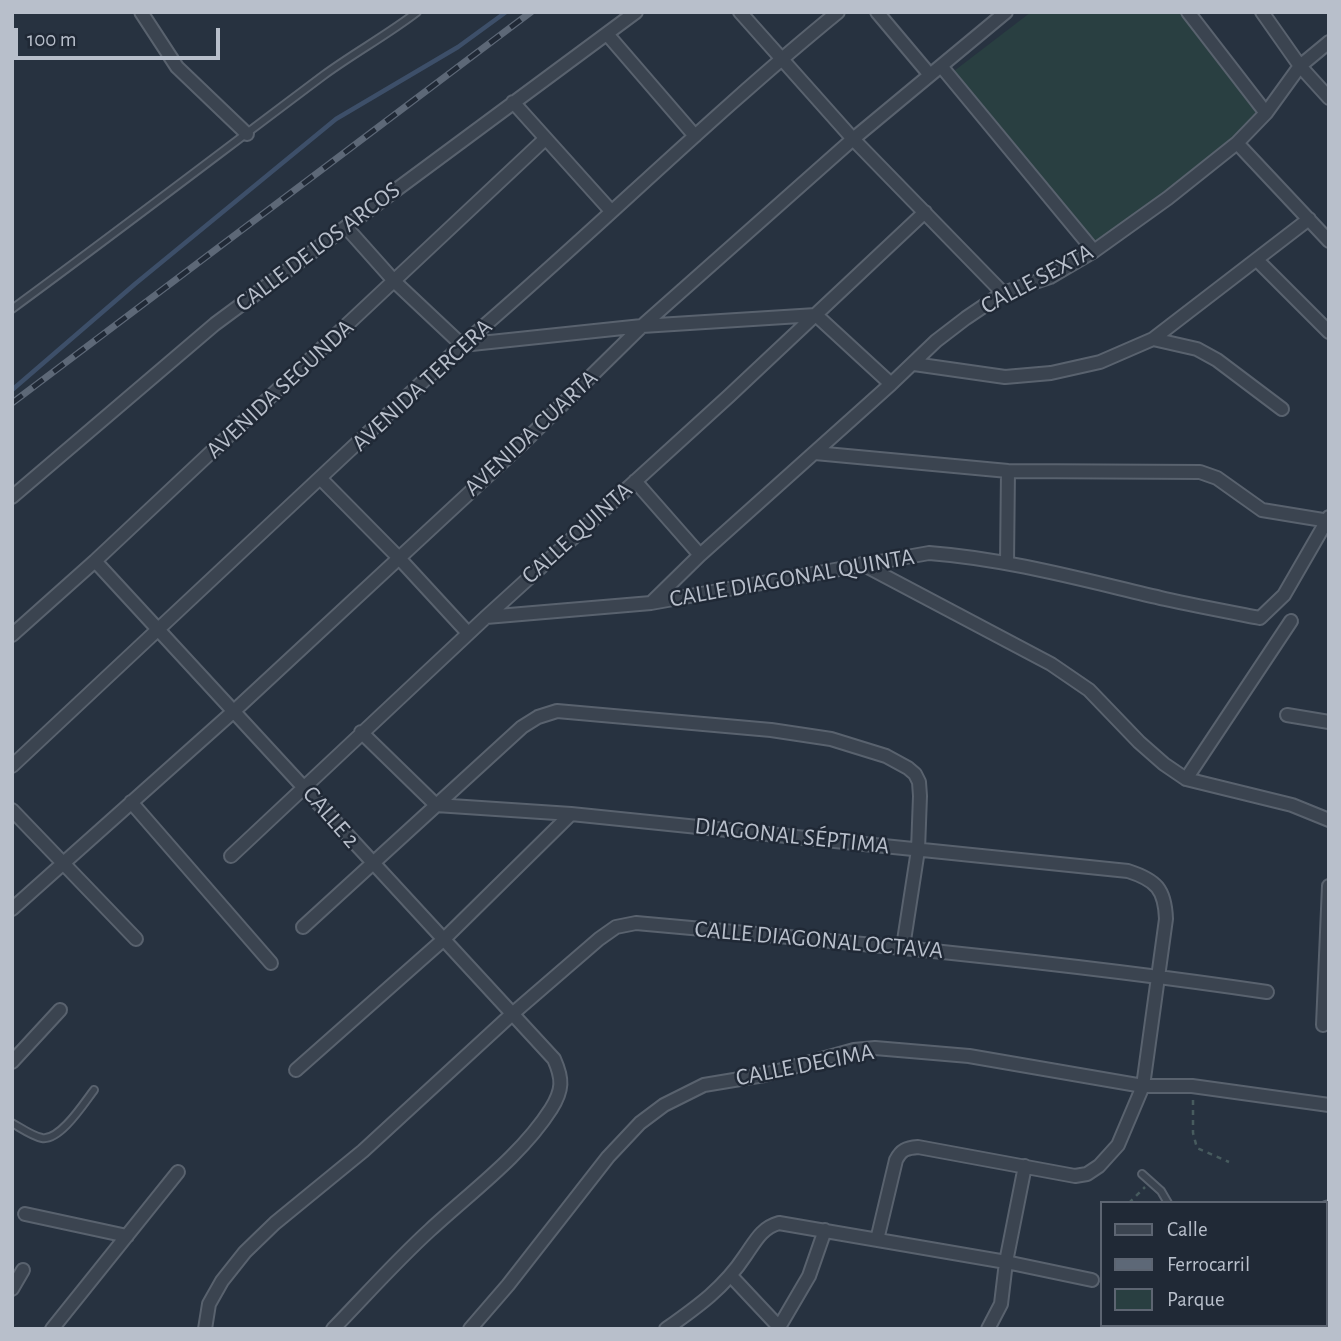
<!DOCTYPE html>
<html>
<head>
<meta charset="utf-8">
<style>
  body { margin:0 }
  #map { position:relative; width:1341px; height:1341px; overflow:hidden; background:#273240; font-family:"Alegreya Sans",sans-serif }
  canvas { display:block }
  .frame { position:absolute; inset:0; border:14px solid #b8bfcb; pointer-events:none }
  .legend { position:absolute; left:1100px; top:1201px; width:228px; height:126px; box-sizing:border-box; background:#202936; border:2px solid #5d6572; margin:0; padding:9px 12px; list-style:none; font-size:21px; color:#b8bfcb }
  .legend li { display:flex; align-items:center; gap:14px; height:35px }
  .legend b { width:35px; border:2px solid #5d6572 }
  .scale { position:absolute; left:14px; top:28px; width:206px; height:32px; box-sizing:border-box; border:4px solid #b8bfcb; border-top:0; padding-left:9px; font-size:21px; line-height:24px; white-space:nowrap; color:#b8bfcb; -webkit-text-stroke:5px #202936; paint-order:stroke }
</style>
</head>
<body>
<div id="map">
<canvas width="1341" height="1341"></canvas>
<div class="frame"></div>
<ul class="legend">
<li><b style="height:9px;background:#3b4450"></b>Calle</li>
<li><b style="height:9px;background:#5d6877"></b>Ferrocarril</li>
<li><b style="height:19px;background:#293f41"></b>Parque</li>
</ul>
<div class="scale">100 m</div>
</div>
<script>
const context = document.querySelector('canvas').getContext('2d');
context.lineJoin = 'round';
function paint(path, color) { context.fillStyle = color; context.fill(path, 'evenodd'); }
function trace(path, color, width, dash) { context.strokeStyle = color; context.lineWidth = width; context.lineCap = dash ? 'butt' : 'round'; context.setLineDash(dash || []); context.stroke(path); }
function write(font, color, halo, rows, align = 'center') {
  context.font = font + ' "Alegreya Sans",sans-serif'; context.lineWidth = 5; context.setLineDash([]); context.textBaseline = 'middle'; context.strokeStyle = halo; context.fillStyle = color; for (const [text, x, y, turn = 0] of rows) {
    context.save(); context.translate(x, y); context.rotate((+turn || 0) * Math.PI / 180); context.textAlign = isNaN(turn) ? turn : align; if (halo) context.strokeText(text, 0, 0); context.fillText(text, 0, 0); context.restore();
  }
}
paint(new Path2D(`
  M1031,12H1186L1262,116L1095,247L954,71Z`), '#293f41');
trace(new Path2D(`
  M12,390L135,284L336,119L458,47L506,12`), '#3d4f69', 4.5);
const lane = new Path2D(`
  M12,309C117,232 220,153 324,75C354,53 387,35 417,12
  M12,1123C21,1128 32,1136 42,1138C60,1141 84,1103 94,1090
  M1142,1174L1161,1191L1168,1203
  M1325,1205L1329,1204
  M1325,1238L1329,1232`);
const street = new Path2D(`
  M141,12L177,67L247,134
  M740,12L853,139L1003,293
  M877,12L930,75
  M1188,12L1266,113
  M1262,12L1300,66L1329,98
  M607,34L695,136
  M941,66L1094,251
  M513,102L611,211
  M1237,143L1329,241
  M346,227L395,282L462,345L642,326L816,315L891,384
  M1257,260L1329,332
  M1153,339L1197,349L1217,360L1282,409
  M914,364L1005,377L1051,373L1100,362L1153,339L1309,219
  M815,453L1008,471L1200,472L1217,478L1262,510L1329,521
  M321,479L398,557L468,633
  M635,481L700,555
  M12,497L215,324L636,12
  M95,561L554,1059C563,1079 563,1090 551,1109C521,1156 471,1192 430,1230C396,1261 365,1296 333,1329
  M1007,563L1008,471
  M862,564L1051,664L1089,690L1139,742L1164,764L1186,779L1292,805L1329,820
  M652,602L700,555L891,384L936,341L966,318L1003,293L1050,277L1094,251L1168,198L1237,143L1266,113L1300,66L1329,42
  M486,617L651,603L929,553C1009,559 1087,581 1165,599C1197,606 1229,612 1260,618L1284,595L1329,517
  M12,635L95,561L544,140
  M1287,715L1329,722
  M361,732L436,805L571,814L1128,871C1156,880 1165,889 1166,919L1143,1086L1118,1145L1099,1166L1087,1174L1075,1176L918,1147C906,1148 901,1150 896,1160L877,1240
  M12,766L462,345C589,237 708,118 838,12
  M1186,779L1291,621
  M131,802L271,963
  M12,810L136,939
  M231,856L486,617L729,396L925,212
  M12,909L234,711L521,445L642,326L853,139L1006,12
  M303,927L522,727L538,717L557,711L771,730L831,739L886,756L908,768L915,774L919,782L920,796L918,850L903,947
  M1323,1025L1329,886
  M12,1062L60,1010
  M296,1070L443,940L571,814
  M25,1214L127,1236
  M732,1277L779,1327
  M12,1289L23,1270
  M52,1329L178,1172
  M205,1329L209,1304L222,1281L245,1252L275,1223L363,1151L511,1015L599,939L616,927L636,923C847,942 1057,961 1267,992
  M470,1329L508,1285L608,1157L640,1123L664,1105L704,1085L764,1075L854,1050L875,1048L969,1056L1143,1086H1192L1329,1105
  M666,1329C697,1307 724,1288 745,1256C755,1242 761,1228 779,1223L1006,1262L1092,1280
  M778,1329L809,1276L825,1230
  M988,1329L1001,1304L1006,1262L1025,1166
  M1136,1329V1325
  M1194,1329L1202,1325
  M1275,1329L1278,1325`);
trace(lane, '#59626e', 10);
trace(street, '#59626e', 16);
trace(new Path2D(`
  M1193,1100V1133L1197,1148L1229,1162
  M1129,1203L1145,1187`), '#475b5e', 2.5, [5, 5]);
trace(lane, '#3b4450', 6);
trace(street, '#3b4450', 12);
const rail = new Path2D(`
  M12,403L531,12`);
trace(rail, '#5d6877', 7);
trace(rail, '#202936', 4.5, [13]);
write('24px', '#b8bfcb', '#202936', [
  ["CALLE DE LOS ARCOS",318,247,-37],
  ["CALLE SEXTA",1037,279,-28],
  ["AVENIDA TERCERA",422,385,-43],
  ["AVENIDA SEGUNDA",280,389,-43],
  ["AVENIDA CUARTA",531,433,-43],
  ["CALLE QUINTA",577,533,-42],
  ["CALLE DIAGONAL QUINTA",792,578,-10],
  ["CALLE 2",331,817,49],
  ["DIAGONAL SÉPTIMA",792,836,6],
  ["CALLE DIAGONAL OCTAVA",819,940,5],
  ["CALLE DECIMA",805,1065,-11]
]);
</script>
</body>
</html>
